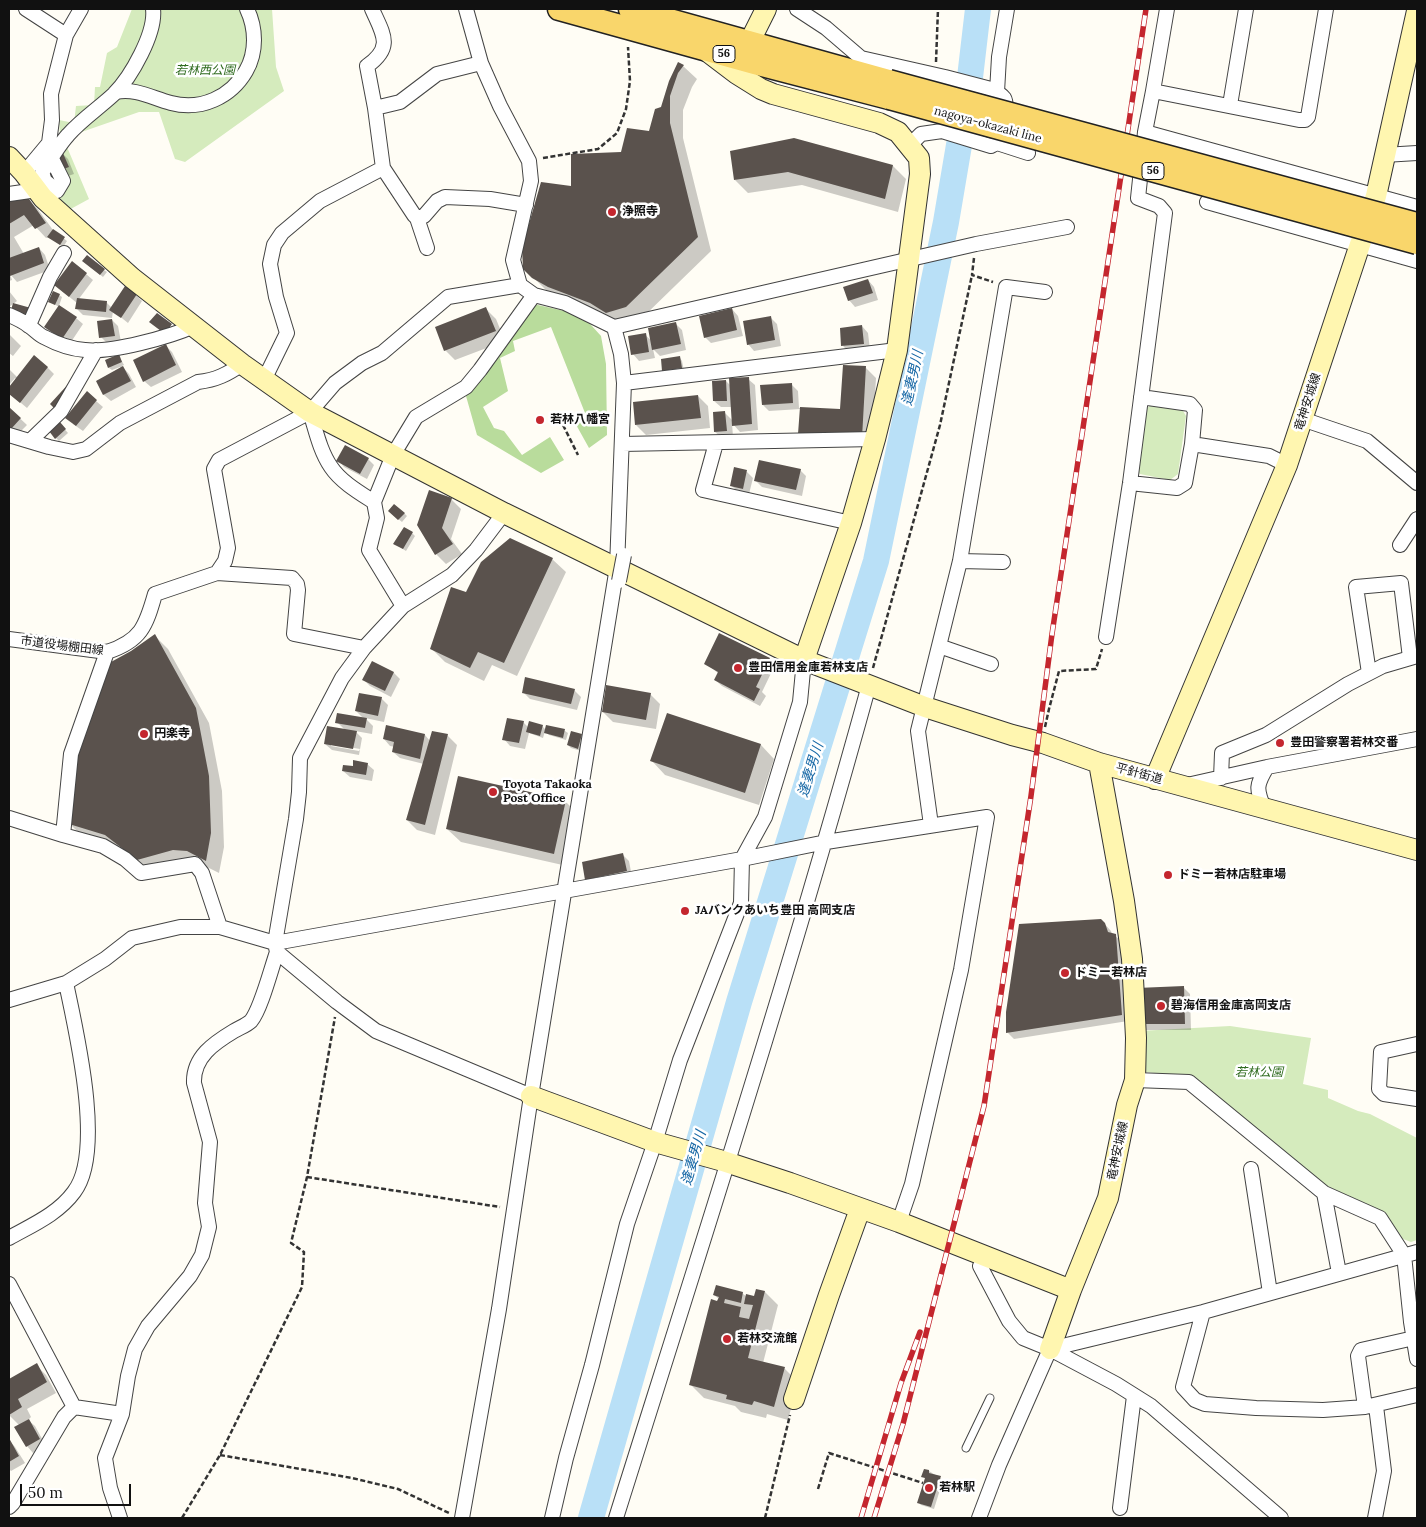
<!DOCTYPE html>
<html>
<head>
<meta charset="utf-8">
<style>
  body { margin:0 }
  #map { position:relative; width:1426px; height:1527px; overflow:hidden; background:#fffdf5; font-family:Lora,serif }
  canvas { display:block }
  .frame { position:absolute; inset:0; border:10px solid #111; pointer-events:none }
  .scale { position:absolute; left:20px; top:1484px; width:111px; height:22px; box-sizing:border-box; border:2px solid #111; border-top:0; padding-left:6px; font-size:15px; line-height:18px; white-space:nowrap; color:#111; -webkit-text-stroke:4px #fff; paint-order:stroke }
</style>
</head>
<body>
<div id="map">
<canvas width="1426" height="1527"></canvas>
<div class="frame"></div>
<div class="scale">50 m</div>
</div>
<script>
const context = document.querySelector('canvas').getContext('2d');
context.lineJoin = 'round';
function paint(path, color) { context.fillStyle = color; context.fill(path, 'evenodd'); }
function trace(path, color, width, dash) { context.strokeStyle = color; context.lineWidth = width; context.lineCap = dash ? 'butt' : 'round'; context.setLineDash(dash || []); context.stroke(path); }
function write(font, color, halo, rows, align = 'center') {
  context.font = font + ' Lora,"Noto Sans JP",serif'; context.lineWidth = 5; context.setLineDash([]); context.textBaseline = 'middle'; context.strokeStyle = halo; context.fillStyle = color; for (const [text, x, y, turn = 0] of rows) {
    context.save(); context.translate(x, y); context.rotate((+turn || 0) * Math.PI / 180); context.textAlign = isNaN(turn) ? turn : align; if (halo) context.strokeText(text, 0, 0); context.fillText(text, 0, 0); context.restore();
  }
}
paint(new Path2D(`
  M132,9H272L276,67L284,91L185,162L175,159L159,112H139L73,135L67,147L89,199L67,211L32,172L60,135L59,120L74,123L76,106L94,105L95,87H100L107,53L117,47Z
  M1152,404L1182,409L1186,416L1178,474L1170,480L1140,474L1137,471L1147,408Z
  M1230,1026L1311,1038L1303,1084L1328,1090V1098L1358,1111L1370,1114L1417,1138V1240L1411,1242L1403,1239L1383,1213L1317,1181L1200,1082L1191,1077L1146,1072L1143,1061L1139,1031Z`), '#d5ebbd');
paint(new Path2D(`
  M529,303L582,315L601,336L606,364L607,435L589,448L574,421L585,413L551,327L513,341L515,351L500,358L508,391L483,407L494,428L504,431L522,455L550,437L564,460L541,473L477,435L466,396Z`), '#b9dc9c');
paint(new Path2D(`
  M678,63L683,66L697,79L692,87L683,110V138L711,251L640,320L621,326L547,291L533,277L572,187L622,154L650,132L662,108Z
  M794,139L893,166L906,179L898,212L802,185L748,193L735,180Z
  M62,153L68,159L74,174L68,176L62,170Z
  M26,198L37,208L53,230L67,241L63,247L49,237L46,238L34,225L14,237L24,254L39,248L45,255L50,270L17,282L10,274L12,280L9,281V203L14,199Z
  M87,264L104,270L107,272L103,277Z
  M86,274L93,280L78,300L106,302L112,308L136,295L142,301L128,323L113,311L112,318L83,315L77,309V303L62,291Z
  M868,280L874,287L878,300L855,307L849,300Z
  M9,291L17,301L9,307Z
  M59,295L62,297L59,306L76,318L83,324L69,345L46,327L59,307L49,301Z
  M486,309L496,319L505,341L455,360L445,350Z
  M732,309L738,316L743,336L711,343L705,337Z
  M771,318L777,324L781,346L754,351L748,344Z
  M112,320L118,326L121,342L107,343L101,337Z
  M676,324L682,330L686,350L660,356L653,349L655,358L639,361L633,354L645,335L652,341Z
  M862,326L868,333L870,350L849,352L843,346Z
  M9,334L21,346L13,356L9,353Z
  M166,346L172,352L182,372L151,387L144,381Z
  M119,356L124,365L122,366L129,374L136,387L111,401L104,395L97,381L121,369L120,367L112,370L109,368Z
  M680,358L682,361L684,371L666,373L663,370Z
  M47,367L54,374L27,408L9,393V389L17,380L15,378L9,385V369L18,378Z
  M866,368L876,378L872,447L809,444L801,409L769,411L763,405L791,384L798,391L799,408L841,411Z
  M748,379L755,385L758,430L740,432L732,423L733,437L722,438L715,432L725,413L733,421L732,407H721L714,401L726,381L731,386Z
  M698,396L708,406L710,428L646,435L636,425Z
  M96,401L103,407L83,431L73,424Z
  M9,408L27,425L18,434L9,426Z
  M60,424L68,433L59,441L50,432Z
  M368,459L374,465L367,479L344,467L338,460Z
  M735,469L747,472L753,478L749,494L738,492L731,485Z
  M800,470L806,476L802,496L762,487L756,481Z
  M451,499L461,509L451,539L462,554L446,564L436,554L418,524Z
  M404,513L407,516L402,522L392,514Z
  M412,533L415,536L406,551L395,544Z
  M552,559L566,572L517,676L492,665L484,681L445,662L432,649L467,593Z
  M155,636L168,649L209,723L222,791L224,847L219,873L201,864L151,873L84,838L70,824L132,653Z
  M769,659L775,665L762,692L766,696L760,706L722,686L715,680L719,674L706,663Z
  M373,662L394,673L400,679L391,697L370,686L364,680Z
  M574,690L581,697L577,710L530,699L523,692Z
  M650,694L660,704L656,729L613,722L603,712Z
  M381,698L388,705L384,722L365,718L373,726L372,734L355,731L362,738L359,755L332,750L325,744L345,730L337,722L364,719L356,711ZM331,744L360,749L359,751L331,746Z
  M667,715L761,745L774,759L759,805L665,775L652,761Z
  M523,722L529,728L542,726L546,730L547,726L565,731L568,733L566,740L549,735L545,731L543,738L529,733L525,749L510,746L504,739Z
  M572,732L582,735L585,738L581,751L571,748L568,745Z
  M425,735L430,741L447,735L457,745L435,835L417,830L407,820L424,764L400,758L393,752L395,747L390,746L384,739Z
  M367,764L374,770L372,781L350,777L343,771Z
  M565,801L579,815L567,866L461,842L447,829Z
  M623,855L629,861L632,877L593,885L586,879Z
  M1101,920L1111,931L1112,934L1122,941L1128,1021L1014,1039L1008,1033Z
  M1184,988L1190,994L1191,1030H1145L1138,1024Z
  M765,1292L778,1305L763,1363L785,1369L798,1382L788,1420L767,1414L766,1418L741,1412L735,1406L704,1398L691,1385L719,1299L714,1295L742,1293L747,1297L755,1298Z
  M36,1365L46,1375L56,1393L27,1409L31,1417L28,1420L35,1426L46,1446L33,1453L27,1446L19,1425L9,1415V1380Z
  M9,1440L15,1447L25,1463L11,1471L9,1469Z
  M929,1471L943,1480L934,1509L921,1505L918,1502L926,1479L923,1476Z`), '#0003');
trace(new Path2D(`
  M591,1518L739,1002L876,561L946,222L969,86L978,9`), '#b9e0f7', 26);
paint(new Path2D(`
  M678,62L684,65L678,73L670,96V123L698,237L626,307L606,313L590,303L548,287L532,278L523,269L522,248L541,182L571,186V154L621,152L627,128L649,131L655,109L661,107L669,81Z
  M794,138L893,165L885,199L788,172L734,180L730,151Z
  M62,151L69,167L61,170L54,155Z
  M27,196L46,223L35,229L24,215L9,224V202L14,198Z
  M53,229L65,237L60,245L47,237Z
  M39,247L44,263L10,276L9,258Z
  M87,255L105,269L100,275L82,261Z
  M72,261L87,273L69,297L54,285Z
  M868,279L873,293L848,301L843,287Z
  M125,286L137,294L121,318L109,310Z
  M53,291L60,294L55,305L48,302Z
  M77,298L107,301L106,312L75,309Z
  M13,303L31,308L28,319L10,314Z
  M59,305L77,317L62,339L44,327Z
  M486,307L496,331L444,351L435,327Z
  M732,308L737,330L704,338L699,316Z
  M157,313L172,324L165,334L149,322Z
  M771,316L775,340L747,345L743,321Z
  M112,319L115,336L99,338L97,321Z
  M676,322L681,344L652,350L648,328Z
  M862,325L864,344L841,346L840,328Z
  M646,333L649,352L631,355L628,336Z
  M166,344L176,365L143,382L133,360Z
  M119,354L122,362L108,368L105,360Z
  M34,355L48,367L20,403L9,394V387Z
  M680,356L682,368L662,371L661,359Z
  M843,365L866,366L862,438L798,434L800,407L840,409Z
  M123,366L131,381L103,395L96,381Z
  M749,377L752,424L732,426L729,378Z
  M726,380L727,401H713L712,381Z
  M71,381L75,385L54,408L50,404Z
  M792,383L793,403L762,405L760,385Z
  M87,391L97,400L76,426L65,418Z
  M698,395L701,418L635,425L633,402Z
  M9,407L21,418L11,429L9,427Z
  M725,411L727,431L714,432L713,412Z
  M60,422L66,429L55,439L49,431Z
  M345,445L369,458L360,474L336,461Z
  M759,460L801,469L796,490L754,481Z
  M734,467L747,470L743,489L730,486Z
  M429,490L452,498L442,528L453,544L435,555L417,525Z
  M394,504L405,513L398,520L388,511Z
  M404,527L413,532L403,549L393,544Z
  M510,538L553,558L504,663L478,652L470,668L430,649L451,587L466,592L481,562Z
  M719,633L770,658L756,687L760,689L754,701L714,680L718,672L704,664Z
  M155,634L196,708L209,776L211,833L206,861L187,851L173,850L137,860L105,835L69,824L77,759L111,662L131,651Z
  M372,661L394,672L385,691L362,680Z
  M525,677L575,689L571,704L522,693Z
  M606,685L651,693L646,720L602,712Z
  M359,693L382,697L378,716L355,711Z
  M337,713L367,718L365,728L335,723Z
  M667,713L761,744L745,793L650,761Z
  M507,718L524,721L519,743L502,740Z
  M529,721L543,725L540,736L526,732Z
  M386,725L425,734L420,759L392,752L394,742L383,739Z
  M546,725L565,729L563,738L544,733Z
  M327,726L357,731L353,749L324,744Z
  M432,731L448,734L425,825L406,820Z
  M571,731L582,734L578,749L567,745Z
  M353,760L368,763L366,775L342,771L343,765L353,766Z
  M458,776L566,800L554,854L446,829Z
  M623,853L627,871L585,880L582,862Z
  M1101,919L1105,923L1108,932L1116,934L1122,1015L1006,1033V1012L1019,924Z
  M1184,986L1185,1024H1137V988Z
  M716,1285L743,1292L741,1303L725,1299L724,1303L741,1307L739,1317L749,1319L753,1305L744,1304L746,1294L754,1296L756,1289L765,1291L748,1358L785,1367L774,1407L754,1401L752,1405L726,1399L727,1395L689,1385L711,1299L717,1301L719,1297L713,1295Z
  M37,1363L47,1382L18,1399L22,1407L9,1415V1379Z
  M29,1419L40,1439L26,1447L14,1427Z
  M9,1438L19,1456L9,1462Z
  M924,1469L929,1470V1473L941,1476L931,1507L917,1503L925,1478L921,1477Z`), '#5a524d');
const lane = new Path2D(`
  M966,1448L990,1398`);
const street = new Path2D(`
  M26,9L66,35
  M372,9C383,34 394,47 367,66L375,108L383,168L414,215L417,218L424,216L437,201L445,197L490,199L526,205
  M466,9L481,63L500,106L529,161L531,181L513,260L520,285L534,295L565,303L614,327L976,244L1067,227
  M797,9L826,28L861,58L945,77L991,89C995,91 1001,94 1004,98C1008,104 1005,133 1001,139C999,143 994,144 991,146L942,131L921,134L910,145
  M1167,9L1153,91L1299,120H1305L1308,117L1326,9
  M116,92C136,88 152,98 171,103C201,111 231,97 246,71C257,52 256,28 247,9
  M997,92L999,57L1007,9
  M1230,105L1246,9
  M375,108L400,102L437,74L481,63
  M1145,132L1417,207
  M997,143L1028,153
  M1384,155L1417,153
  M52,159L63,181L57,191L45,181L42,173C50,160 58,146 68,135C81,120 99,108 114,94C131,77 156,33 153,9
  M24,173L49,143L52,120L51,94L66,35L81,9
  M9,194L37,190
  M1207,202L1417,261
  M417,218L427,248
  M9,315C16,318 23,321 29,326C34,329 39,335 44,337C57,344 71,349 85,350C111,353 170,337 194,326
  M29,325L50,277L64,253
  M264,380L287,333L276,297L270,264L274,245L282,233L320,201L383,168
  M624,383L897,350
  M310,412C316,431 320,451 331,467C341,482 360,493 374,502
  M1302,419L1367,441L1417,483
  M9,435L49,447L73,452L86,449L120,423L198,382C216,380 228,374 242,364
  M30,441L61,411L96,350
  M716,443L703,490L851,523
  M622,444L875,439
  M1192,444L1269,456L1287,465
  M1130,483L1177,488L1185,483L1192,444L1195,410L1190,404L1141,397
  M1400,545L1417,519
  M960,561L1003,562
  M217,573L292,578L297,584L298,590L294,634L364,648
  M403,606L369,550L377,518L374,502L393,455L416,417L466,387L480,370L534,295
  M1106,637L1130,483L1165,213L1159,206L1138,198L1145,132L1153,91
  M9,639L107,652C141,641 146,626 155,594L217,573L225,561L228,548L214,469L219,460L310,412L335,383L362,363L382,353L448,297L520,285
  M939,646L991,664
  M1369,673L1356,587L1401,583L1410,658
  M1221,778L1222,753L1266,735L1348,684L1383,666L1417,656
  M1187,785L1267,767L1417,739
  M1264,808C1256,789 1256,785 1267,767
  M9,818L63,835L71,754L107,652
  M931,825L918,731L960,561L1006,287L1045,292
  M63,835L103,846L125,859L141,873L195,864L202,873L220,927
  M277,952L337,1002L376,1031L531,1096
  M9,1000L66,983L105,959L132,938L180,927H220L275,943L742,859L826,842L987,817L961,970L912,1184L899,1222
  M1417,1044L1381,1052L1379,1089L1384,1094L1417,1099
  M1135,1080L1189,1082L1324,1193L1380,1218L1404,1255L1411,1322L1417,1359
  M1251,1169L1270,1293
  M1324,1193L1339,1273
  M9,1238C32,1225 58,1214 74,1192C105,1152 76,1031 66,983
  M980,1266L1009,1321L1023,1338L1050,1349L1116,1384L1151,1406L1281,1518
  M9,1284L74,1407L64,1417L13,1503L9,1507
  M1203,1312L1183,1387L1195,1400L1205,1404L1256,1408L1323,1410L1365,1407L1417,1395
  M1050,1349L1203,1312L1417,1252
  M74,1407L122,1414
  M1365,1407L1358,1356L1361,1350L1414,1338
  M1120,1508L1134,1396
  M120,1518L110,1488L105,1458L122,1414L128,1376L135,1349L148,1326L190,1276L202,1255L209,1227L205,1203L210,1142L194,1083C193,1057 214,1043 234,1031C239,1028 247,1025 251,1021C261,1009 271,969 277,952L275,943L296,819L299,792L300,758L342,678L364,648L403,606L452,575L476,550L504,513
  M462,1518L499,1309L531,1096L617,567L624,383L621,354L614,327
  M552,1518L566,1458L592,1365L627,1224L655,1142L680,1060L741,903L742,859L765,817L800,702L804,660
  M616,1518C703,1241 792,965 869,685
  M979,1518L999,1465L1050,1349
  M1375,1518L1384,1471L1376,1406`);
const secondary = new Path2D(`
  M749,43L766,9
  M708,52L737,74L761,89L773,94L879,123L898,132L919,158L920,174L897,350L875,439L851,523L804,660
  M9,157L24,173L43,198L132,278L242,364L310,412L504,513L804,660L925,707L1012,735L1043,743L1099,763L1417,850
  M1155,779L1287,465L1376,196L1417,11
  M531,1096L655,1142L723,1161L790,1183L899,1222L1071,1290
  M1050,1349L1071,1290L1108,1198L1127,1105L1135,1080L1136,1038L1132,959L1124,901L1099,763
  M794,1399L829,1295L860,1209`);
const primary = new Path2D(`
  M559,9L754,63L889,98
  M630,9L889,81`);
trace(lane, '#444', 9);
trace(street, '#444', 16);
trace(secondary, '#333', 22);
trace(primary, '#222', 25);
trace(new Path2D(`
  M936,62L938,9
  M543,158L598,149L617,133L626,109L630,81L628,47
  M974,258L972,275L993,282
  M563,425L578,455
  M873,668L940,425L972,275
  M1045,727L1049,709L1059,671L1096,669L1102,649
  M307,1177L500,1207
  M220,1455L352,1478L398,1489L449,1513
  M818,1489L829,1453L923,1483
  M182,1518L220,1455L302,1287L304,1252L291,1243L307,1177L335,1017
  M765,1518L790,1415`), '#333', 2.5, [5, 2.5]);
trace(lane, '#fff', 7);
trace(street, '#fff', 14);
trace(secondary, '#fff6b0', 20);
trace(primary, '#f9d66b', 22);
const rail = new Path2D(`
  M861,1518L901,1383L920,1332
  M874,1518L903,1424L984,1106L1031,796L1052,634L1146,9`);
trace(rail, '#c4262e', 5.5);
trace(rail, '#fff', 4, [11]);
const streetBridge = new Path2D(`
  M619,581L624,555`);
const primaryBridge = new Path2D(`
  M889,81L1417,224
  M889,98L1417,243`);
trace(streetBridge, '#444', 16, []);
trace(primaryBridge, '#222', 25, []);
trace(streetBridge, '#fff', 14);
trace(primaryBridge, '#f9d66b', 22);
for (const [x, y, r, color] of [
  [612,212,5,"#c4262e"],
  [540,420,5,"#c4262e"],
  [738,668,5,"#c4262e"],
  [144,734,5,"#c4262e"],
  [1280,743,5,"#c4262e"],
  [493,792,5,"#c4262e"],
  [1168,875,5,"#c4262e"],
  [685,911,5,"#c4262e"],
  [1065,973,5,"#c4262e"],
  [1161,1006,5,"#c4262e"],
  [727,1339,5,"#c4262e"],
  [929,1488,5,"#c4262e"]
]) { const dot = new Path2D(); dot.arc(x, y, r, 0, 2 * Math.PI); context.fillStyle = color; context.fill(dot); trace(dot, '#fff', 2); }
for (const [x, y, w] of [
  [724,54,22],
  [1153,171,22]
]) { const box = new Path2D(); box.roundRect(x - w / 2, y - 8.5, w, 17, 4); context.fillStyle = '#fff'; context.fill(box); trace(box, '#111', 1); }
write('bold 11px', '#111', null, [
  ["56",724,54],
  ["56",1153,171]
]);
write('italic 12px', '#2f6b1f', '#fff', [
  ["若林西公園",205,71],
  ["若林公園",1259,1073]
]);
write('12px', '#111', '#fff', [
  ["nagoya-okazaki line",988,125,15],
  ["竜神安城線",1308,402,-72],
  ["市道役場棚田線",62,646,7],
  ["平針街道",1139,774,15],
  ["竜神安城線",1118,1151,-78]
]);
write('bold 12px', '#111', '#fff', [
  ["浄照寺",622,212],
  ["若林八幡宮",550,420],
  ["豊田信用金庫若林支店",748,668],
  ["円楽寺",154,734],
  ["豊田警察署若林交番",1290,743],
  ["Toyota Takaoka",503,785],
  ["Post Office",503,799],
  ["ドミー若林店駐車場",1178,875],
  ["JAバンクあいち豊田 高岡支店",695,911],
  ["ドミー若林店",1075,973],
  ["碧海信用金庫高岡支店",1171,1006],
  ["若林交流館",737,1339],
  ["若林駅",939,1488]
], 'left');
write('italic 14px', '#1768a6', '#fff', [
  ["逢妻男川",913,378,-78],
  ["逢妻男川",811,770,-73],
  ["逢妻男川",694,1158,-74]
]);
</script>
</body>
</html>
